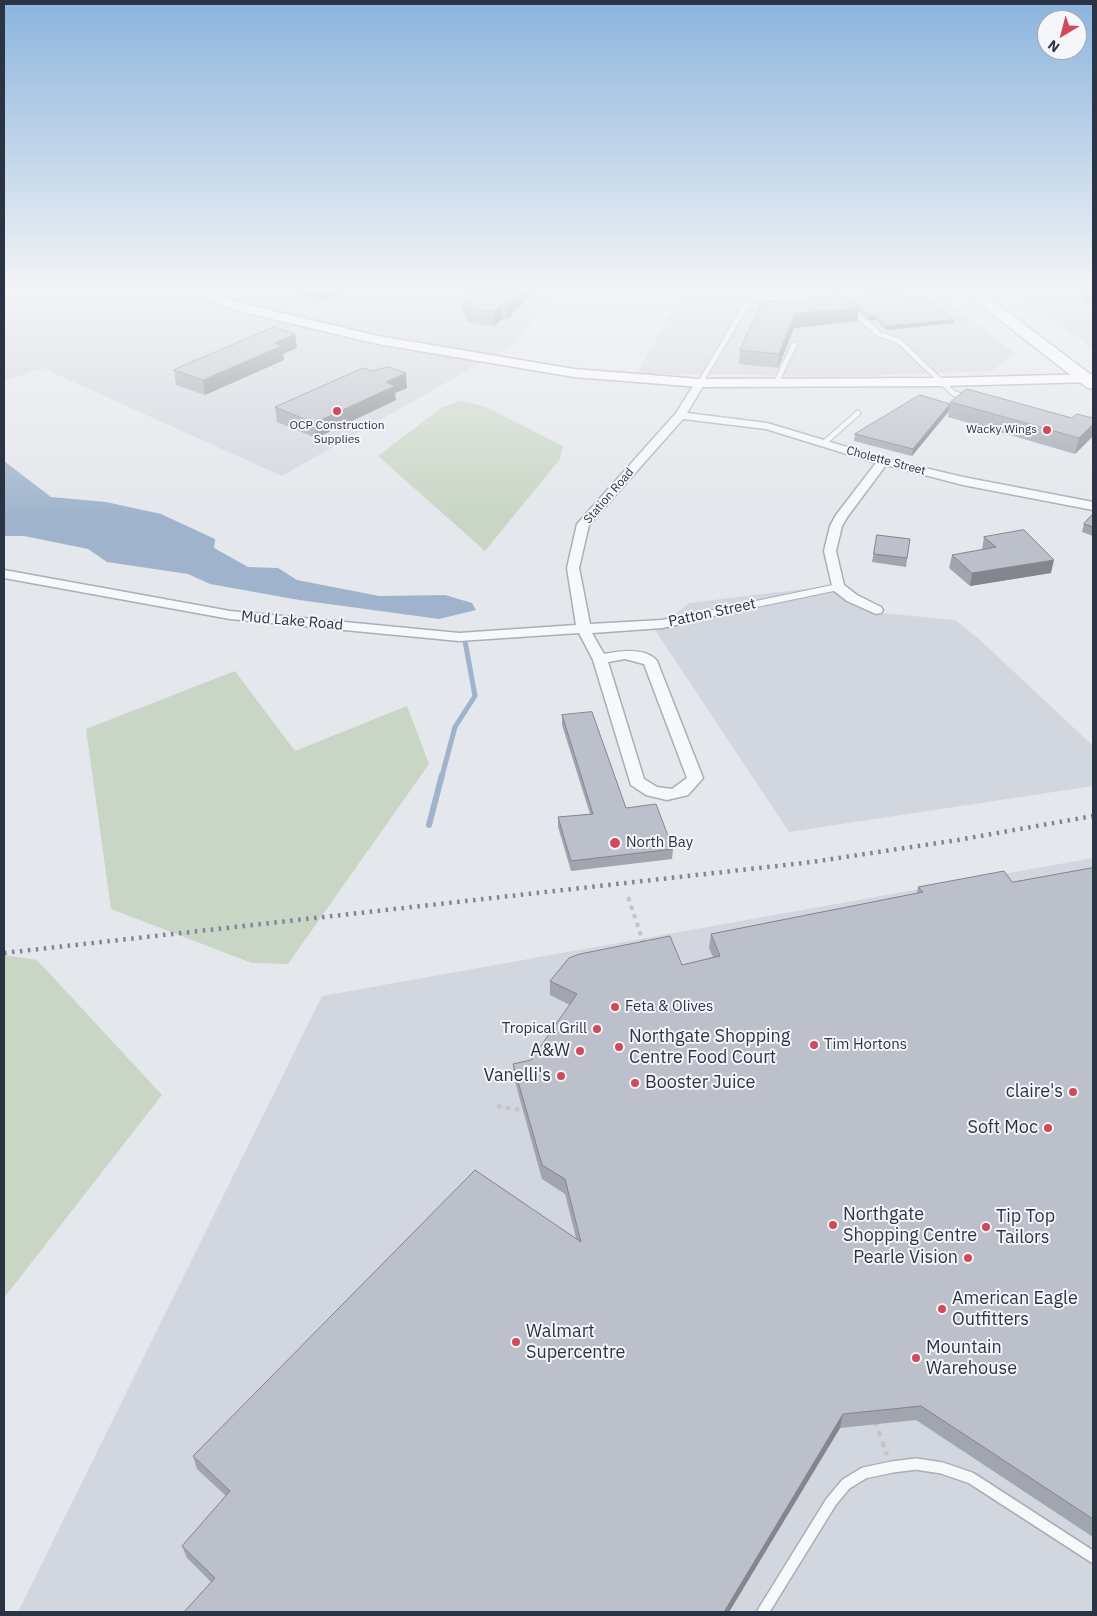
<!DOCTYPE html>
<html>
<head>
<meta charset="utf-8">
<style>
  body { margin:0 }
  #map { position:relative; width:1097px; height:1616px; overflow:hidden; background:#e4e7ec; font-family:"IBM Plex Sans",sans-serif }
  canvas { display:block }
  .frame { position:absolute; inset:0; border:5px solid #2b3445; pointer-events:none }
  .north { position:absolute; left:1037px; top:10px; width:50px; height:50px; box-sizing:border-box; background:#f4f6f9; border:1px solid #a4a8b1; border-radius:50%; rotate:217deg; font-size:14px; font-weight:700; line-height:20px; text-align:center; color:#2b3445 }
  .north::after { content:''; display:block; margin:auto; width:18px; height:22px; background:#d1495b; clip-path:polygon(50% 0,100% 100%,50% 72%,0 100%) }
</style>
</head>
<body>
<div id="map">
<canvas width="1097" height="1616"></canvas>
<div class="frame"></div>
<div class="north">N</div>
</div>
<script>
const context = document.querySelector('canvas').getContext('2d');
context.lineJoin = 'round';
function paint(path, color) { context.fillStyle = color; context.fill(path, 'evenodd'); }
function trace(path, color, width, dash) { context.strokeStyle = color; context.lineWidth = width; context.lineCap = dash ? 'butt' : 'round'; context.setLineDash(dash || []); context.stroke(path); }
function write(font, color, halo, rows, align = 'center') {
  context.font = font + ' "IBM Plex Sans",sans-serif'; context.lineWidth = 4; context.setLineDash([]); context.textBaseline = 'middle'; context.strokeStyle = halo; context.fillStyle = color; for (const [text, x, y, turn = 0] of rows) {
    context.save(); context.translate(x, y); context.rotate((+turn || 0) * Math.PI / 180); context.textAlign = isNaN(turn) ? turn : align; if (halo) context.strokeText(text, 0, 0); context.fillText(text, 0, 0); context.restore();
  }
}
paint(new Path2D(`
  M4,289H557L514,344L282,476L42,368L4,381Z
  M684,289H932L1015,353L992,371L858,376L637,374Z
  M1008,289H1093V348H1092Z
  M829,586L870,612L955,620L979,639L1093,746V786L789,832L655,630L689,603Z
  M1093,858V1612H18L322,996Z`), '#d2d6de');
paint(new Path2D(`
  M460,401L484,406L563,446L560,459L485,551L378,456L441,408Z
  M235,671L295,751L407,706L429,764L288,964L252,963L111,909L86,729Z
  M4,955L37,960L162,1095L4,1298Z`), '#c9d6c5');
paint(new Path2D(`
  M4,461L51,497L106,502L161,514L215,539L214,548L248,567L278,568L297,580L379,596L445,595L472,603L476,610L439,619L299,600L210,584L188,574L107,562L88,549L24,536H4Z`), '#9fb4cc');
trace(new Path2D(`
  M442,776L455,727L475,696L465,641`), '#9fb4cc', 5);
trace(new Path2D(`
  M429,825L442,775`), '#9fb4cc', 6);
const laneFar2 = new Path2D(`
  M835,296L903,289
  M752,297L814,298
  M851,310L879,334L899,341L953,393L967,398
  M700,383L745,307L759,289
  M776,383L794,345
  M824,443L858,413`);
const laneFar1 = new Path2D(`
  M694,617L838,587`);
const lane = new Path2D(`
  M763,1612L831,1502L846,1484L864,1473L892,1467L916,1464L942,1468L971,1478L1093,1557`);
const street = new Path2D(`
  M700,380L705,383L687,413L767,423L887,459L963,477L1093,502V510L963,485L886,465L848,516L842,526L836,551L844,585L857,595L881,607L883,610L881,613L876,614L847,601L833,590L824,551L830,526L836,515L876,463L766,429L683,419L589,525L579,568L590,624L662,620L694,613L701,617L699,620L662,628L592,633L604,654C619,651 646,647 657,661L703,778L688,795L667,800L646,795L631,785L593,660L579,633L459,641L230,619L4,578V570L230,611L459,633L576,625L567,568L577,524L676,413L696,381ZM625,659L644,664L687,778L672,789L657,787L644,779L608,662Z`);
const secondary = new Path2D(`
  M186,289H204L244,304L378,336L574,369L700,379L943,378L1093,374V382L943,386L700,387L574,377L378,344L235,310L188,292Z`);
const highway = new Path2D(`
  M960,289H978L1093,376V389L1087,388Z`);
trace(laneFar2, '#a9aeb7', 7);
trace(laneFar1, '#a9aeb7', 8);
trace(lane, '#a9aeb7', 14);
trace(street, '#a9aeb7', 3);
trace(secondary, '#a9aeb7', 3);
trace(highway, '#8b94a3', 2);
trace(new Path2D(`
  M628,897L644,944
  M497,1106L526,1111`), '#c2c5cb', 4, [4.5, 4.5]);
trace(new Path2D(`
  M875,1421L887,1455`), '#c2c5cb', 4.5, [5.5, 5.5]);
trace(laneFar2, '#f7f8fa', 5);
trace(laneFar1, '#f7f8fa', 6);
trace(lane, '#f7f8fa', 11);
paint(street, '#f7f8fa');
paint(secondary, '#fff');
paint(highway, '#fff');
trace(new Path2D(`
  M4,953L812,862L958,840L1093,816`), '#7d8696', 4.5, [2.5, 5.5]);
paint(new Path2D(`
  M284,289H350L319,302L298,296V293Z
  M537,289L507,319H502L494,326L466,322V315L463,314V296Z
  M1093,290V307L1082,301L1084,291Z
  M845,296L911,299L954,320L953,323L886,330L876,320H869L859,311L857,321L794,328L778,368L739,364L740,350Z
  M297,348L283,354L284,360L205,395L176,385L174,370Z
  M407,388L395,393L396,400L316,438L277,422L275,407Z
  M951,402L1072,418H1093V436L1075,454L948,417L949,411L912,456L854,441L855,434L950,404Z
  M1093,514V536L1082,532L1084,524Z
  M877,535L910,539L906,567L872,562Z
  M984,537L1051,573L970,586L949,568L952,555L982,550Z
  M562,715L626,808L673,849L672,859L571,871L558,827V817L590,814L562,725Z
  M1093,868V1537L916,1420L840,1428L729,1612H184L211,1582L187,1558L182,1546L226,1496L197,1469L193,1456L576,1238L565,1194L542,1179L514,1078L513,1064L531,1060L570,1005L550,995V981L682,965L713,957L709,948L711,934L917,893L918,887L1012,882Z`), '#a1a5ae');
paint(new Path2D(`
  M325,289H350L319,302L318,292Z
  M524,289H537L507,319V306Z
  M832,289H857L831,292Z
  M502,305V319L494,326V312Z
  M859,308L857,321L794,328L778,368L779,354L795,314Z
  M876,316V320H869L870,317Z
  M954,320L953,323L886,330L887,326Z
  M295,334L297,348L283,354L284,360L205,395L203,380L274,343Z
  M406,373L407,388L395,393L396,400L316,438L314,423L386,382Z
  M950,404L949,411L912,456L913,449Z
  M1093,424V436L1075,454L1079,438Z
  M1054,560L1051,573L970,586L972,573Z
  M843,1414L840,1428L729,1612H724Z`), '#83868d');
const building = new Path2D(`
  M309,289H325L318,292Z
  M470,289H524L507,306L502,305L494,312L465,308L472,302L463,301L468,296H463Z
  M901,290L911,299L927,297L954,320L887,326L876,316L870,317L845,296Z
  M1093,290V296L1084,291Z
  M843,295L859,308L795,314L779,354L740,350L762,302Z
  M274,327L295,334L274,343L282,346L203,380L174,370Z
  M388,367L406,373L386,382L395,386L314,423L275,407L363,368L372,371Z
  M967,389L1072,418L1077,414L1093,418V424L1079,438L951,402Z
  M920,395L950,404L913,449L855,434Z
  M1093,514V527L1084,524Z
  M1024,530L1054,560L972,573L952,555L996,547L984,537Z
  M877,535L910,539L907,558L874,554Z
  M592,712L626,808L656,804L673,849L571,861L558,817L593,814L562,715Z
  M1093,868V1519L921,1406L843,1414L724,1612H184L215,1578L182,1546L230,1491L193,1456L475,1170L581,1242L565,1179L542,1165L513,1064L531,1060L577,994L550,981L569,958L580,954L670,936L682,965L720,956L711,934L923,892L918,887L1004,871L1012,882Z`);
paint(building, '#bbc0ca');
trace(building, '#83868d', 1);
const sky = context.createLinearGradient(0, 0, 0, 516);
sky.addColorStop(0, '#8bb4dd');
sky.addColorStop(0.56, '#f3f4f6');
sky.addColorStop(1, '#f3f4f600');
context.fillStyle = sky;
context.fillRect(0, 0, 1097, 516);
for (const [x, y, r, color] of [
  [337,411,5,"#d1495b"],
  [1047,430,5,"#d1495b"],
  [615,843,6,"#d1495b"],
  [615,1007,5,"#d1495b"],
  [597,1029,5,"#d1495b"],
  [814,1045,5,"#d1495b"],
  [619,1047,5,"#d1495b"],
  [580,1051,5,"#d1495b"],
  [561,1076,5,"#d1495b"],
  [635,1083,5,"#d1495b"],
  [1073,1092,5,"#d1495b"],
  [1048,1128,5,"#d1495b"],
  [833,1225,5,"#d1495b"],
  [986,1227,5,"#d1495b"],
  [968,1258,5,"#d1495b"],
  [942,1309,5,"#d1495b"],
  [516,1342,5,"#d1495b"],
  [916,1358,5,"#d1495b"]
]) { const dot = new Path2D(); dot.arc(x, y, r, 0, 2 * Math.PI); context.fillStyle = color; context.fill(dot); trace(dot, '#f4f6f9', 2); }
write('12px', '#2b3445', '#f4f6f9', [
  ["OCP Construction",337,426],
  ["Supplies",337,440],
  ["Wacky Wings",1037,430,"right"]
]);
write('12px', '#2b3445', '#f4f6f9', [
  ["Cholette Street",886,461,15],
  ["Station Road",609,496,-49]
]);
write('15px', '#2b3445', '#f4f6f9', [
  ["Patton Street",712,613,-12],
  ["Mud Lake Road",292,621,5]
]);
write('15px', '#2b3445', '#f4f6f9', [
  ["North Bay",626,843],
  ["Feta & Olives",625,1007],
  ["Tropical Grill",587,1029,"right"],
  ["Tim Hortons",824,1045]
], 'left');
write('18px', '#2b3445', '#f4f6f9', [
  ["Northgate Shopping",629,1037],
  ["Centre Food Court",629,1058],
  ["A&W",570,1051,"right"],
  ["Vanelli's",551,1076,"right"],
  ["Booster Juice",645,1083],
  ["claire's",1063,1092,"right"],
  ["Soft Moc",1038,1128,"right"],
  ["Northgate",843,1215],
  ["Shopping Centre",843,1236],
  ["Tip Top",996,1217],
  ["Tailors",996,1238],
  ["Pearle Vision",958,1258,"right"],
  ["American Eagle",952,1299],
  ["Outfitters",952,1320],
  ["Walmart",526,1332],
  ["Supercentre",526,1353],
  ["Mountain",926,1348],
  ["Warehouse",926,1369]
], 'left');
</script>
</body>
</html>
